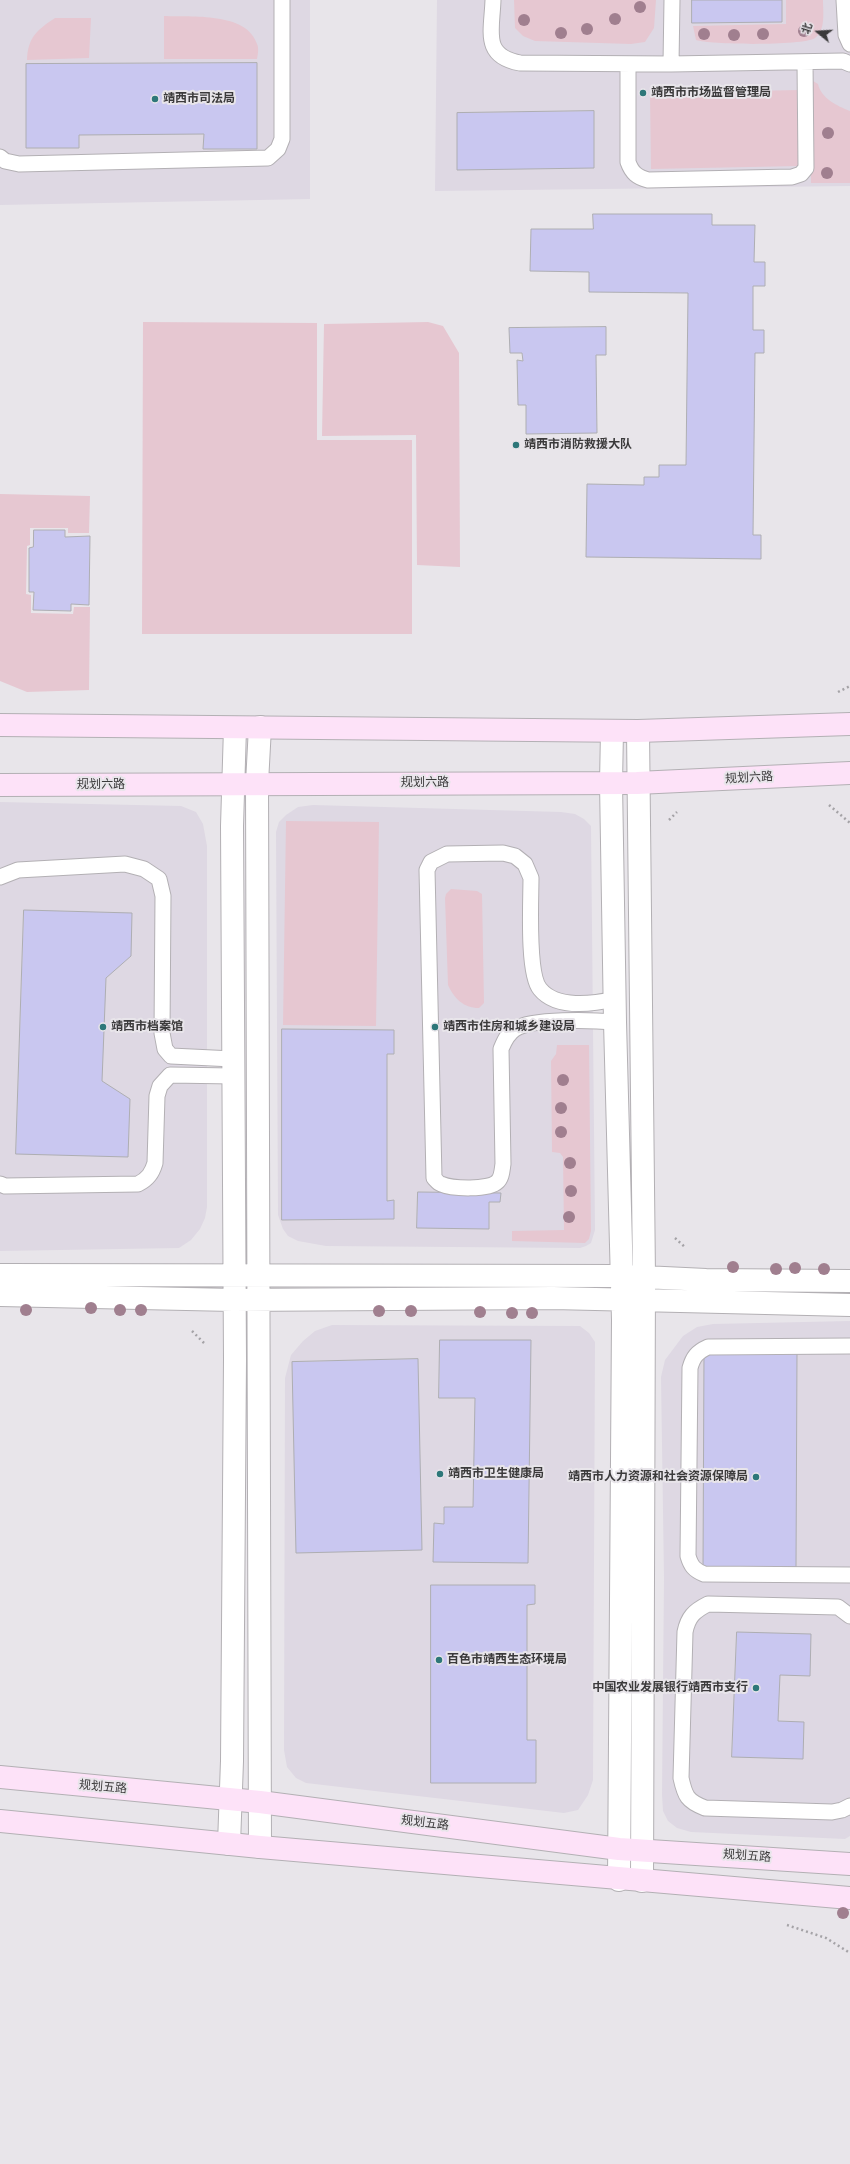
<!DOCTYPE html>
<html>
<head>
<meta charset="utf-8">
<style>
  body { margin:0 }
  #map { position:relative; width:850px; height:2164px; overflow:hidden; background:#e8e5ea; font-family:"PT Sans Narrow","Noto Sans SC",sans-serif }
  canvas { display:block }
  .north { position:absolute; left:798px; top:12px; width:40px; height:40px; -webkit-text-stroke:3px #e8e5ea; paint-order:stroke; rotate:288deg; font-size:11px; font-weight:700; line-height:16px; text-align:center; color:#3b3a3b }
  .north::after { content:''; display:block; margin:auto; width:14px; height:18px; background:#3b3a3b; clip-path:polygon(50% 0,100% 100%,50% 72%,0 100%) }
</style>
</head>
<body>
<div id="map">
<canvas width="850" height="2164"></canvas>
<div class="north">北</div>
</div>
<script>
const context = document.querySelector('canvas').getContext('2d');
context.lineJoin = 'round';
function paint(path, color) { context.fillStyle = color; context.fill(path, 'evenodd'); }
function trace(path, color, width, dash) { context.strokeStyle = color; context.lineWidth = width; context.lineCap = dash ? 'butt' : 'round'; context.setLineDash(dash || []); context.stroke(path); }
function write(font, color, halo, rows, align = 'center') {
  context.font = font + ' "PT Sans Narrow","Noto Sans SC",sans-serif'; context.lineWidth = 4; context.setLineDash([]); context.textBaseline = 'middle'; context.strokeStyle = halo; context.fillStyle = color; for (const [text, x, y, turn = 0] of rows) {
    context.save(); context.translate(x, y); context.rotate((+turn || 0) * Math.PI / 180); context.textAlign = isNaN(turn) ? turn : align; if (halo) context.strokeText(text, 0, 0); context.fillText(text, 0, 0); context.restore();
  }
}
paint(new Path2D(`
  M0,0H310V199L0,205Z
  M437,0H850V186L435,191Z
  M0,802L181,806L196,812L203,824L207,846V1207L205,1218L200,1229L191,1240L179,1248L0,1251Z
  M313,805L561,812L575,814L584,819L591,826L595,1230L591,1243L586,1246L580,1248L326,1246L298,1241L288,1236L283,1229L278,1215L276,832L279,822L286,815L298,807Z
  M850,1321V1836L845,1839L691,1832L677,1828L668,1821L663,1811L662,1795L664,1578L661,1377L665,1360L683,1336L697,1327L713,1324Z
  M332,1325L580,1326L589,1333L595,1342L593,1780L588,1795L578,1810L564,1813L306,1783L296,1778L287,1767L284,1750L285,1378L291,1355L303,1341L315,1331Z`), '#ded8e3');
paint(new Path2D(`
  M514,0H656L654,28L645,42L631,44L535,41L523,36L515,28Z
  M786,0H823C823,12 826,30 815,38C804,46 710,45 696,40L693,26L786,24Z
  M164,16C191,17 247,12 257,44C259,48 258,54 257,59H164Z
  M55,18H91L89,58L27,60C28,37 37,30 55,18Z
  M813,81L818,84C821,98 837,106 850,111V183H811L810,87Z
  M799,90L800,166L651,169L650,93Z
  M143,322L317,323V440H412V634H142Z
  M428,322L443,326L459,353L460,567L417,565L416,435L322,436L324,324Z
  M0,494L90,496L89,533H68V528H30V545L27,546L26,594L31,595V613L73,614L74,607H90L89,690L27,692L0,681Z
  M286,821L379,822L376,1026L283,1025Z
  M451,889L477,891L482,894L484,1003L479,1008C463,1008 454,998 448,985L445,898L446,894Z
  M557,1045H589L591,1231L589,1239L585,1243L512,1241V1231L564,1230L563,1157L560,1153L552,1152L551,1061L556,1054Z`), '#e6c7d1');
const building = new Path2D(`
  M692,0H782V22L692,23Z
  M257,63V149H203L204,134L79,135V148H26V64Z
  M594,111V168L457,170V113Z
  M593,214H712V225H755L754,262H765V286H753V330H764V353H755L753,535H761V559L586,557L587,484L644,485V477H659V465H686L688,293L589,292V272L530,271L531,229H593Z
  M606,327V355H596L597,433L526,434V405H518L517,360L523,361L522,353H510L509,328Z
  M34,530H65V537L90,536L89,605L71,604V611L33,610L34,592H29V548L33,547Z
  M24,910L132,913L131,956L106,978L102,1081L130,1099L128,1157L16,1154Z
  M282,1029L394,1030V1054H387V1201L394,1200V1219L282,1220Z
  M418,1192L501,1193L500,1202H489V1229L417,1228Z
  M440,1340H531L528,1563L433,1562L434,1523L444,1524V1507H473L475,1398H439Z
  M797,1352L796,1567L703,1568L704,1353Z
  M418,1359L422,1550L296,1553L292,1362Z
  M431,1585H535V1604L527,1605V1740H536V1783H431Z
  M737,1632L811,1634L810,1676L780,1675L778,1721L804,1722L803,1759L732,1757Z`);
paint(building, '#c9c7f0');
trace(building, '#aeaeb2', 1);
const lane = new Path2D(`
  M493,0C492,31 482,56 520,63L671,64L843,61L850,64
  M844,0L846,35L850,44
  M628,64V162C632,173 637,177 648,180L792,177L801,174L806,168L805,62
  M671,64L672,0
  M0,157L5,161L19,164L268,158L278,149L282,139V0
  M0,877L18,870L125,864L144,869L159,879L163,896L162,1033L165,1049L171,1056L233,1059
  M615,999C593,1004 556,1009 540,989C527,974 531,900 531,878L525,864L515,856L503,853L447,854L431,862L427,870L434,1178C436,1180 438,1183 441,1184C452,1189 489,1190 497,1182C502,1178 502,1170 503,1164L501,1049C504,1042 507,1034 515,1029C532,1018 593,1020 615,1022
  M0,1184L5,1186L138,1184C148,1179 152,1173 155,1163L157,1096L160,1086L170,1075L233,1076
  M850,1346L708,1347C697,1352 693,1357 690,1368L688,1556C691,1566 694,1570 704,1574L850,1575
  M850,1616L838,1607L708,1604C694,1611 688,1617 685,1632L681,1778C685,1796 687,1801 705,1808L832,1812L842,1810L850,1806`);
const street = new Path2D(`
  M612,731L611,783L615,1022L623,1320L619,1880
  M638,731L644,1277L642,1881
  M0,1275L622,1276L706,1280L850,1281
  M0,1295L233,1300L553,1298L850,1305
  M229,1844L232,1761L235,1359L232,826L235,728
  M260,1847L257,783L260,727`);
const secondary = new Path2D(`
  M0,725L638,731L850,724
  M0,785L637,783L850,773
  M0,1777L260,1802L619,1849L850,1864
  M0,1821L260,1847L850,1898`);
trace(lane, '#b3b0b4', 17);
trace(street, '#b3b0b4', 24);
trace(secondary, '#b3b0b4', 24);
trace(new Path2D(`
  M838,692L850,686
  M829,805L850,823
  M669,820L677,812
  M675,1238L686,1248
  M192,1331L204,1343
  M787,1925L826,1938L850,1953`), '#a5a3a7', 2.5, [2, 3]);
trace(lane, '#fff', 15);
trace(street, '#fff', 22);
trace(secondary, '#fde2f8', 22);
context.fillStyle = '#a07f8f';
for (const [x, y] of [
  [640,7],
  [615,19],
  [524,20],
  [587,29],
  [804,31],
  [561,33],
  [704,34],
  [763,34],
  [734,35],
  [828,133],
  [827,173],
  [563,1080],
  [561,1108],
  [561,1132],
  [570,1163],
  [571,1191],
  [569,1217],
  [733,1267],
  [795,1268],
  [776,1269],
  [824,1269],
  [91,1308],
  [26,1310],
  [120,1310],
  [141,1310],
  [379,1311],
  [411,1311],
  [480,1312],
  [512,1313],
  [532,1313],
  [843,1913]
]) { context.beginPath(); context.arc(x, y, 6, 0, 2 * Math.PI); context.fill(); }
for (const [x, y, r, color] of [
  [643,93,4,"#2d7779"],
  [155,99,4,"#2d7779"],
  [516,445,4,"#2d7779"],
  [103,1027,4,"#2d7779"],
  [435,1027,4,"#2d7779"],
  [440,1474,4,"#2d7779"],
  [756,1477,4,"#2d7779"],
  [439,1660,4,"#2d7779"],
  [756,1688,4,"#2d7779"]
]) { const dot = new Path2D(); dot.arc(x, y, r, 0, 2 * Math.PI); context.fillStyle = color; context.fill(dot); trace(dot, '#e8e5ea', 1.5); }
write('bold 12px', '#3b3a3b', '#e8e5ea', [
  ["靖西市市场监督管理局",651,93],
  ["靖西市司法局",163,99],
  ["靖西市消防救援大队",524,445],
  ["靖西市档案馆",111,1027],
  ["靖西市住房和城乡建设局",443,1027],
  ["靖西市卫生健康局",448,1474],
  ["靖西市人力资源和社会资源保障局",748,1477,"right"],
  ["百色市靖西生态环境局",447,1660],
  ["中国农业发展银行靖西市支行",748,1688,"right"]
], 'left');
write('12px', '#3b3a3b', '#e8e5ea', [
  ["规划六路",749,778,-3],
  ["规划六路",425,783],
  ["规划六路",101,785],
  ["规划五路",103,1787,5],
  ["规划五路",425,1823,7],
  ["规划五路",747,1856,4]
]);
</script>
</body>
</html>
